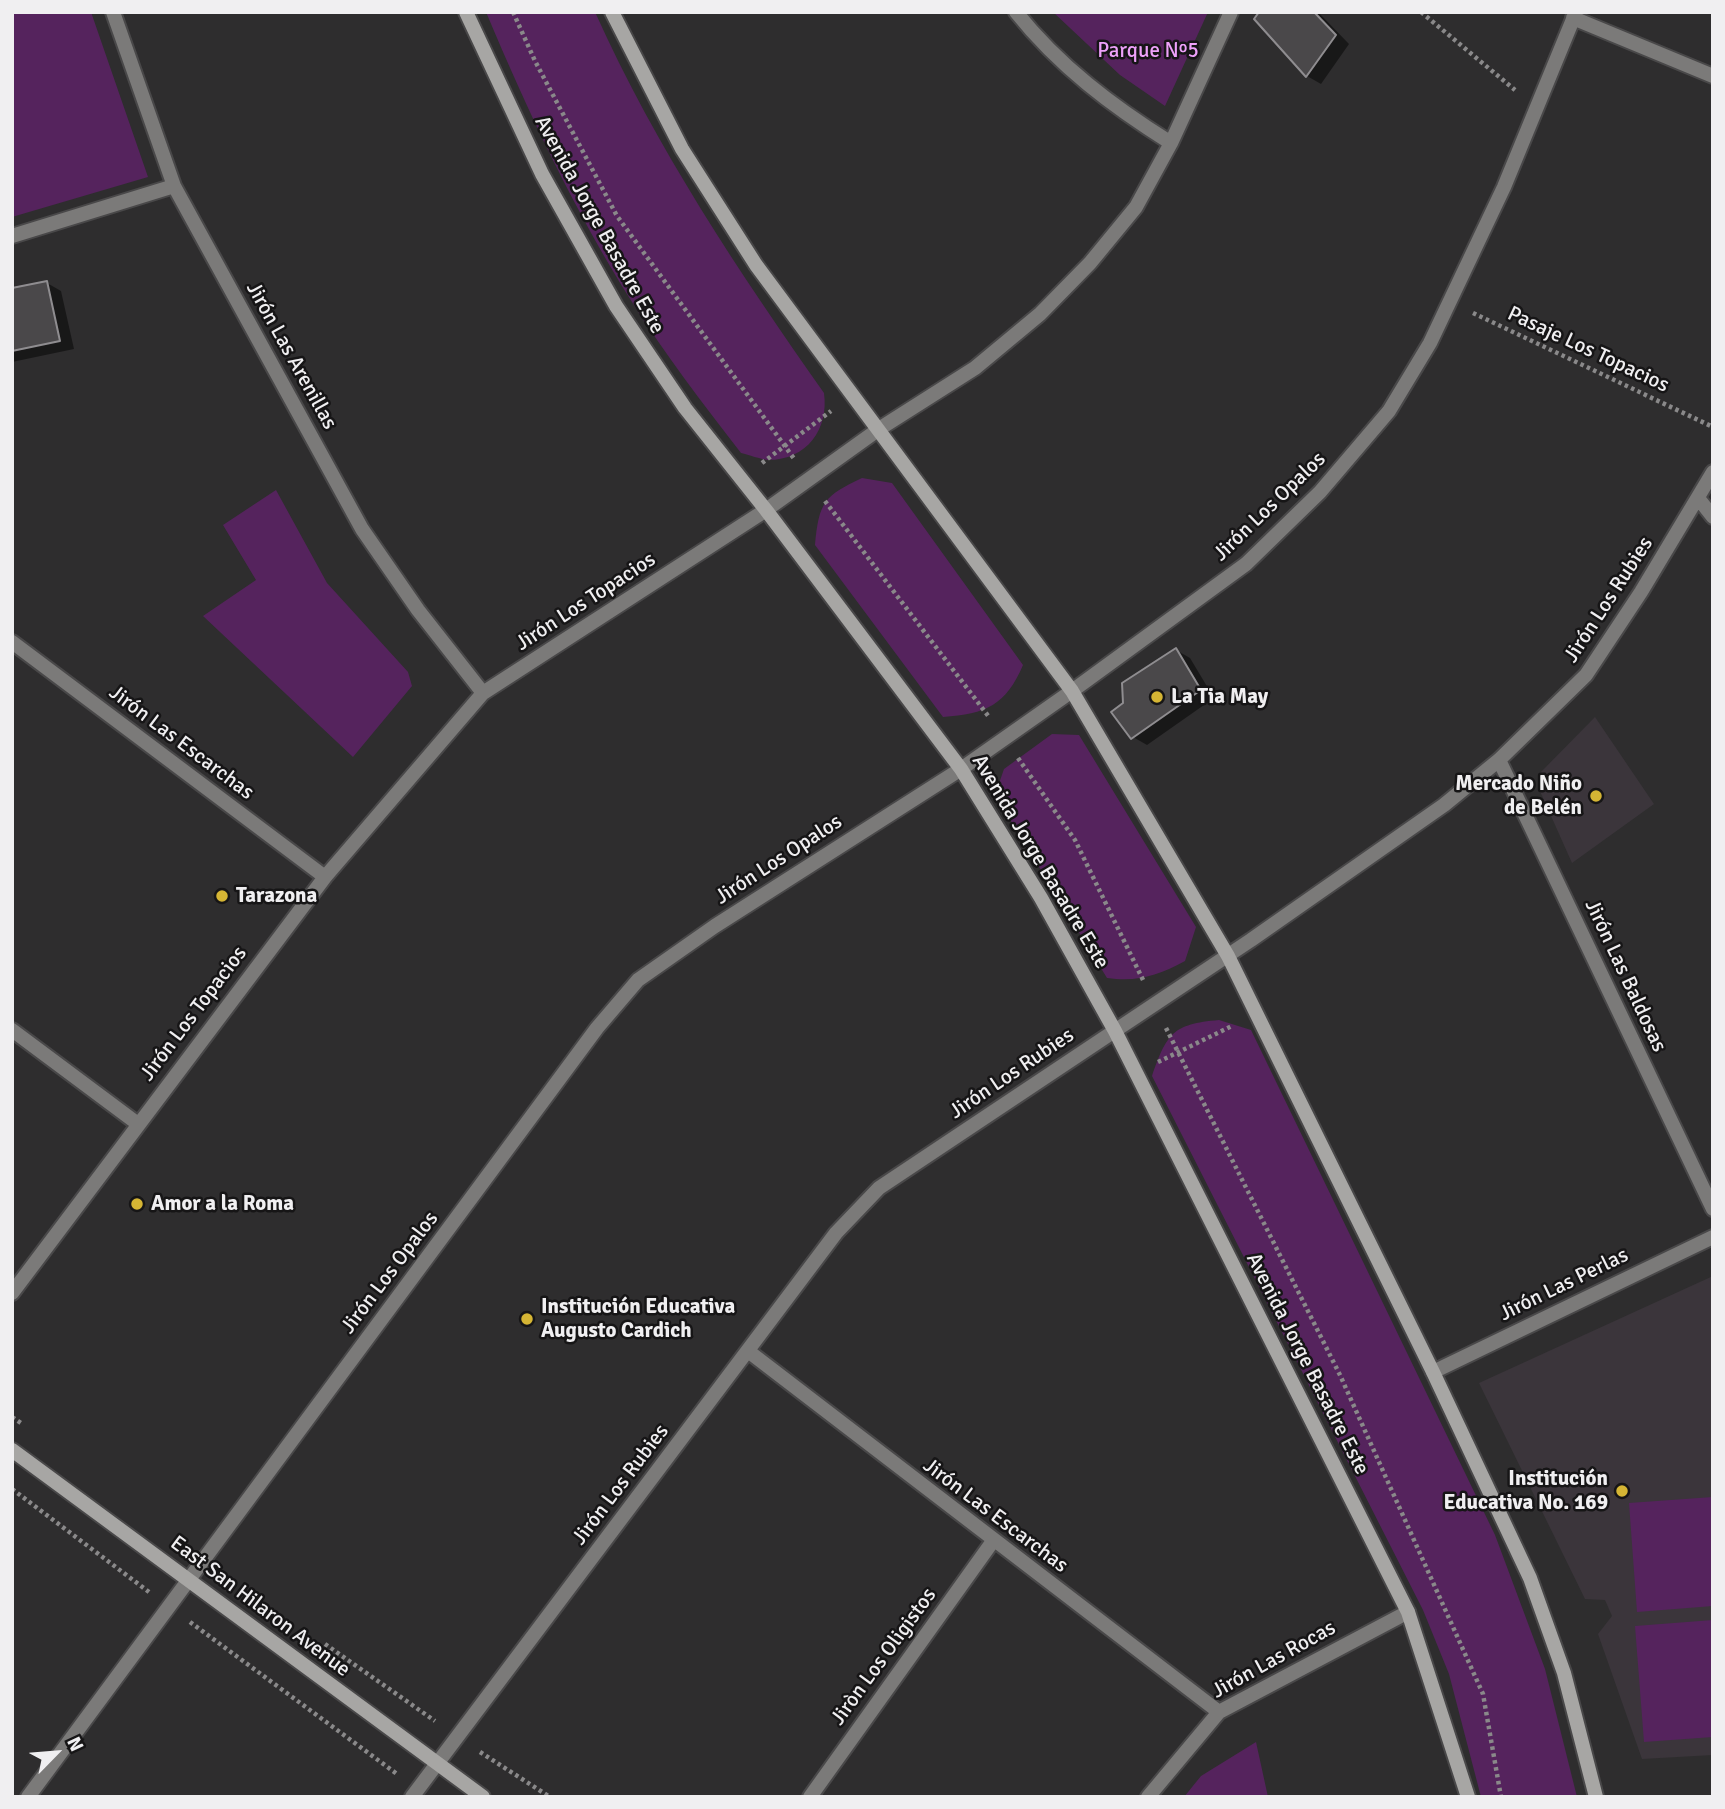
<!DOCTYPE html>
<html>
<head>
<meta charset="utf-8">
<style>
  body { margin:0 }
  #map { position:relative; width:1725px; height:1809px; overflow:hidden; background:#2e2d2e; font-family:Signika,sans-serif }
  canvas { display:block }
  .frame { position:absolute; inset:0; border:14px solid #f0eff1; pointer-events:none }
  .north { position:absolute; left:21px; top:1718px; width:70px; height:70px; -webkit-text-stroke:5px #161516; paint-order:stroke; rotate:65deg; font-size:19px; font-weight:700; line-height:28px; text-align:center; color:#f0eff1 }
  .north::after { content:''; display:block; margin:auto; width:24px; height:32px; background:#f0eff1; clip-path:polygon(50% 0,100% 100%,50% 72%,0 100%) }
</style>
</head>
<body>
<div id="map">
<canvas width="1725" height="1809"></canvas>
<div class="frame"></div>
<div class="north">N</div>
</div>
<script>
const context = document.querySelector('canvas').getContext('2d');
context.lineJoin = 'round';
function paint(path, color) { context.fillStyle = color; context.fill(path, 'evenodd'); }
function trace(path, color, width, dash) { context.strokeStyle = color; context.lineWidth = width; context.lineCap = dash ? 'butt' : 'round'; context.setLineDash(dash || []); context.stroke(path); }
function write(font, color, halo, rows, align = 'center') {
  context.font = font + ' Signika,sans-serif'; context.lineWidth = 5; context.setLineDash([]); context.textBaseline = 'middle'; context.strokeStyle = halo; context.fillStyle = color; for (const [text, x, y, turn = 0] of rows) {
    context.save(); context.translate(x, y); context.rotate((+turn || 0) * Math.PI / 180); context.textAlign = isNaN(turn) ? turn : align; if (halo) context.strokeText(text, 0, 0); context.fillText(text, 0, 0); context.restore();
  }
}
paint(new Path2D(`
  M1595,717L1654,804L1572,863L1539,789L1540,773Z
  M1713,1276V1755L1642,1759L1598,1634L1612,1616L1605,1600L1585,1599L1479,1383Z`), '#3b353b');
paint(new Path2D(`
  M12,12H91L148,177L12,217Z
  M486,12H595C656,148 739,272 824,393C829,429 807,460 768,460C760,459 749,455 741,453C703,404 665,354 632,302C574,210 528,112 486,12Z
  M1053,12H1208L1165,106L1120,75Z
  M862,478L892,483L1023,665C1006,705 986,714 943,717L815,545C819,502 824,496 862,478Z
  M276,490L327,583L408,672L412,686L353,757L203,616L256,580L223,525Z
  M1052,734L1079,735L1196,927L1185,961C1157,976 1138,982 1107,978L995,795L1004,769Z
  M1219,1020L1251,1030L1495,1535L1545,1669L1577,1797H1481L1449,1674L1423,1610L1152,1076C1167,1034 1172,1024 1219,1020Z
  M1713,1497V1606L1637,1612L1629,1503Z
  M1713,1620V1737L1644,1742L1635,1626Z
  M1256,1742L1268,1797H1184L1201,1776Z`), '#55235d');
paint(new Path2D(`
  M1261,12H1318L1349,44L1321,84L1307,76L1256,19Z
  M47,283L61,291L74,349L12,362V290Z
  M1176,650L1190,658L1214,698L1147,745L1133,737Z`), '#0007');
const building = new Path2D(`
  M1259,12H1314L1336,35L1306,77L1254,19Z
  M47,281L60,341L12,351V288Z
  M1176,648L1201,690L1131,739L1111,712L1123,703L1122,683Z`);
paint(building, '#4a484a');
trace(building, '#8f8d90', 2);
const street = new Path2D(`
  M113,12L174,186L362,529L418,610L483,693
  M1016,12C1059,66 1112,106 1171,143
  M1573,18L1713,76
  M12,236L174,186
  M1698,498L1713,517
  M12,642L325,877
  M1499,760L1713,1209
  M12,1030L138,1124
  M12,1293L325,877L483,693L766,510L879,429L975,368L1040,314L1090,263L1136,207L1171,143L1231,12
  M748,1351L1219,1712
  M1433,1372L1713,1237
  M28,1797L597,1028L638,980L715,926L961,769L1072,691L1246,564L1320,492L1389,411L1430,343L1504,187L1576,12
  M412,1797L836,1233L879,1188L1251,940L1444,805L1499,760L1586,675L1641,592L1713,472
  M810,1797L993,1541
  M1148,1797L1219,1712L1408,1612`);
const secondary = new Path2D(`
  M466,12L542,174L616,306L685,408L766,510L961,769L1041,898L1115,1031L1408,1612L1468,1797
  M612,12L682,149L756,265L1072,691L1228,956L1433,1372L1530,1578L1564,1673L1596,1797
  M12,1450L483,1797`);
trace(street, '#494849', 18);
trace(secondary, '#494849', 18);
trace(new Path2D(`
  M513,12L535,61L617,216L795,460
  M1421,12L1515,90
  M1473,313L1713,427
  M762,463L831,411
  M825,501L989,717
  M1018,758L1075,840L1144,982
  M1166,1028L1340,1375L1483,1694L1501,1797
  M1158,1062L1232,1026
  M12,1417L21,1423
  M12,1489L149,1592
  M190,1622L397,1774
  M325,1644L435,1721
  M480,1752L550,1797`), '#8a898a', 4.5, [3.5, 3.5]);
trace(street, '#7b7a79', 14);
trace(secondary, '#a7a6a4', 14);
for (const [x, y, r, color] of [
  [1157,697,7,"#d5b534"],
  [1596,796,7,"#d5b534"],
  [222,896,7,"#d5b534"],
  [137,1204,7,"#d5b534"],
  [527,1319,7,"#d5b534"],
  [1622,1491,7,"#d5b534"]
]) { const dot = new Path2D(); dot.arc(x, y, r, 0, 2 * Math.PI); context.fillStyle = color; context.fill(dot); trace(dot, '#161516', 2.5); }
write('21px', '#eea1fa', '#161516', [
  ["Parque Nº5",1148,51]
]);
write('21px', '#f0eff1', '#161516', [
  ["Avenida Jorge Basadre Este",599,225,61],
  ["Pasaje Los Topacios",1588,350,25],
  ["Jirón Las Arenillas",291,356,61],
  ["Jirón Los Opalos",1270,507,-44],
  ["Jirón Los Rubies",1609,600,-57],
  ["Jirón Los Topacios",586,602,-33],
  ["Jirón Las Escarchas",181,743,37],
  ["Jirón Los Opalos",779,860,-33],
  ["Avenida Jorge Basadre Este",1040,862,59],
  ["Jirón Las Baldosas",1625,976,65],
  ["Jirón Los Topacios",194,1014,-53],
  ["Jirón Los Rubies",1012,1074,-34],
  ["Jirón Los Opalos",390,1273,-53],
  ["Jirón Las Perlas",1564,1285,-26],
  ["Avenida Jorge Basadre Este",1307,1364,63],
  ["Jirón Los Rubies",621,1485,-53],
  ["Jirón Las Escarchas",995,1516,37],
  ["East San Hilaron Avenue",260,1607,37],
  ["Jiròn Los Oligistos",884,1657,-54],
  ["Jirón Las Rocas",1274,1660,-29]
]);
write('bold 21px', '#f0eff1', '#161516', [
  ["La Tia May",1171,697],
  ["Mercado Niño",1582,784,"right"],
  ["de Belén",1582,808,"right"],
  ["Tarazona",236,896],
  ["Amor a la Roma",151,1204],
  ["Institución Educativa",541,1307],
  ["Augusto Cardich",541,1331],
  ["Institución",1608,1479,"right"],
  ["Educativa No. 169",1608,1503,"right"]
], 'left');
</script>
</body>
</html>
